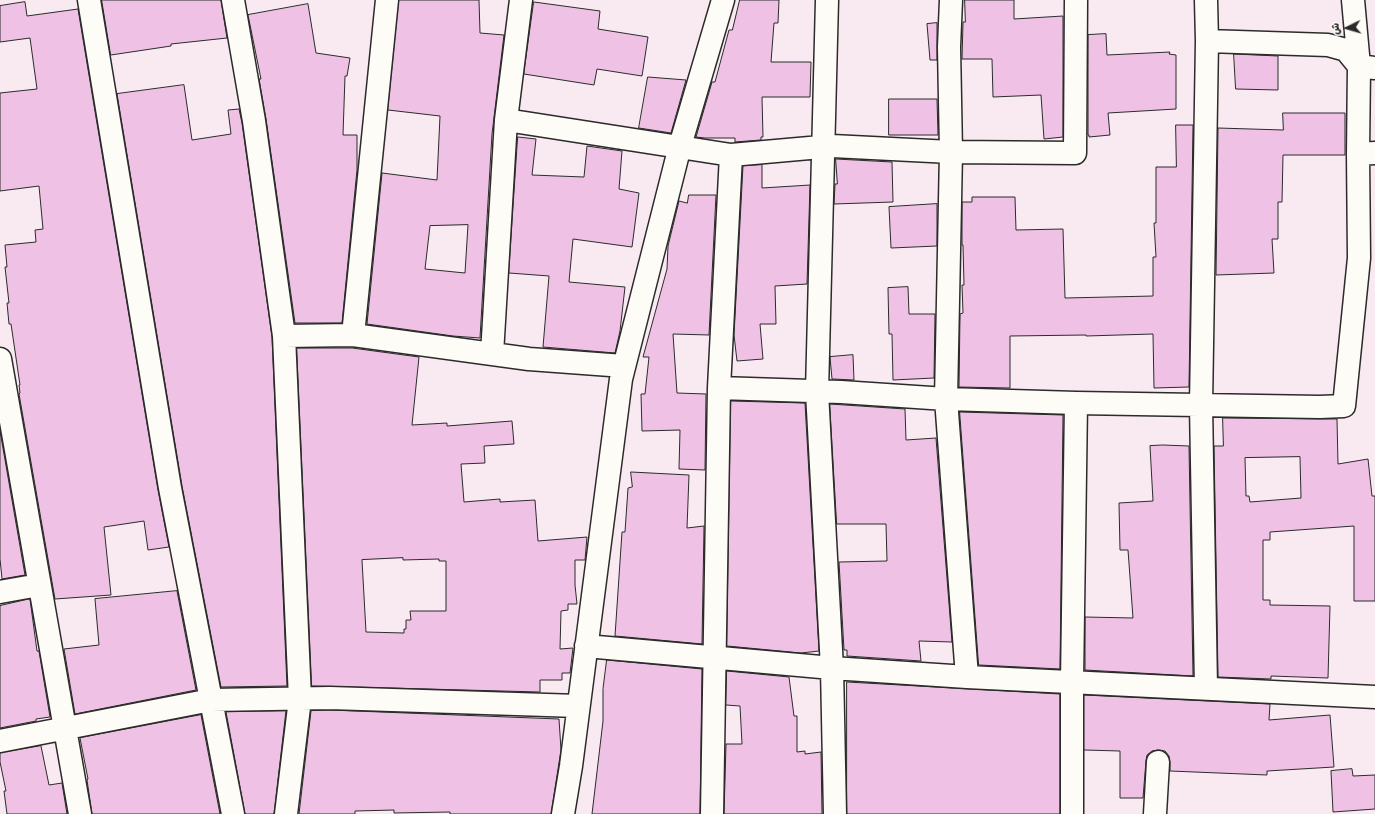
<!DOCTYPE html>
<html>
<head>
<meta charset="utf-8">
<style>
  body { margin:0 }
  #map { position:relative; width:1375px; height:814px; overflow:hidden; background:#f9eaf1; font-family:"Patrick Hand","Playpen Sans Arabic",sans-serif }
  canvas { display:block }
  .north { position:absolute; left:1327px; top:8px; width:40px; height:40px; -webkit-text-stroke:3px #fdfcf7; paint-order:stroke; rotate:265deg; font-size:11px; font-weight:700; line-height:16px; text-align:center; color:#2b2b2b }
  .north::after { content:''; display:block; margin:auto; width:14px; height:18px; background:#2b2b2b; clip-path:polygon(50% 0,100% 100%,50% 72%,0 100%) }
</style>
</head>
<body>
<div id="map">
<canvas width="1375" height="814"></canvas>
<div class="north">ش</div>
</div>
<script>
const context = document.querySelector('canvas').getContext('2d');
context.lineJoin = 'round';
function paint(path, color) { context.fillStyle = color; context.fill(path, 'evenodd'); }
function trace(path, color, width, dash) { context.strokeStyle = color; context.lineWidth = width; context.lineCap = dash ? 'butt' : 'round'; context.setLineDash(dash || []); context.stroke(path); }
const building = new Path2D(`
  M102,0H221L227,38L171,44V46L111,55Z
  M399,0H479L480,33L504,35L492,134L480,338L453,336L367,324L382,173L437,180L440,116L388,110ZM468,225L465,273L425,269L430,226Z
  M740,0H779L778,23H774L771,62H811L810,97H762L763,137H761V140L735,142V138H705L696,137L712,82H715L729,30H732Z
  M965,0H1014V19L1063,16V137L1044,139L1041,95L993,97L992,59H962L963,22H965Z
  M25,2L27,16L78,9L158,490L169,547L148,550L144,521L104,527L111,595L55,599L19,394L20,393L19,385H20L11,324H9L7,303H9L5,267H7L5,245L36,242L35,230L43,229L39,186L0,191V93L37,89L30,38L0,42V6Z
  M534,2L600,11L598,29L648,37L642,76L597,69L594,85L524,74Z
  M308,4L316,53L350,58L347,76H345L343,135H357V170L342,323H295L266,119L259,79H261L248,15Z
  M937,23V60H930L927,24Z
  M1106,34L1107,55L1170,52L1169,54L1176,55V109L1108,113L1110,135L1089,137V135H1088V35Z
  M1234,54L1278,56V90L1236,89Z
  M648,77L686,80L671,133L639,128Z
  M184,85L192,140L231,134L228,110L239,109L242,123L272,337L287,686L221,687L182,486L117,94Z
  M889,99H937L938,135H889Z
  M1283,113H1345V155H1283L1282,202H1278V239H1272L1274,273L1216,275L1218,128L1283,130Z
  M1176,125H1193L1189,387L1154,388L1153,334L1086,336V335L1010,336V388L959,387L960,314L963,313L962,285H964L963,245H962V202H972V197H1015L1016,230L1063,229L1065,298L1153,296V257H1156L1154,223H1156V167H1176Z
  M518,137L536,139L532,175L584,177L587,146L622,151L619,189L639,193L632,247L573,239L569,282L625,287L620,331L615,353L543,347L549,276L509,273Z
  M836,159L892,162L893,202L834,204L835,184H837Z
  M762,165V188L810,185L807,284L775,286L776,324H760L763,359L737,361L734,335L743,166Z
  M689,195H716L709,335L673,334L677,393L706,394L705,470L679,469L680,430L642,431L641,394H645L649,357H643L667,269L668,246L679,201L687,203Z
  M937,204V246L891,248L889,207Z
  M908,287L909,314H935L934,378L893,380L892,334H889L888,288Z
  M297,348H352L419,357L412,425L447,423V426L512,421L514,444L484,446L485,463L461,464L464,502L500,499V502L535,500L538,541L587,537L585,560H575V585L577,604H568V610L561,611L560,649L573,648L570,673H562V680H540V692L312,686ZM403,558V560L439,559V561H446V611H410L411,620H406V629H404V633L366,632L362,560Z
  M853,355L854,380L832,379L830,357Z
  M731,401L805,403L819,651L801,653L727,646Z
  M830,404L905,409L906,440L936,438L952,642L919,641L921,661L847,656V650H844L839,562L887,561L886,524H837Z
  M960,412L1063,415L1060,669L979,665Z
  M1223,418L1337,419L1338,464L1368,459L1372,496H1375V601H1354V526L1270,532V540H1263V600H1270V605L1330,606L1328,678L1271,676V679L1218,677L1214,446H1223ZM1300,457L1301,498L1250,502L1249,496H1246L1245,458Z
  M0,431L25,575L2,579L0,559Z
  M1163,445L1189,446L1193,676L1085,670V617L1133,618L1128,550H1120L1119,503L1153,501L1150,446Z
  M631,472L689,475L687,528L704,526L702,644L615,636L622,532H625L628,488L632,487Z
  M177,591L196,690L75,714L64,649L99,645L95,599Z
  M30,599L37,651H39L50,717L36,719V721L0,728V606Z
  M607,660L702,669L700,814H592L603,721V689Z
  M727,671L789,677L794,716H797V752L805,751V754L821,752L822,814H724L726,744H742L740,706L726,705Z
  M847,682L1060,694V814H847Z
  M1084,695L1270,704L1269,720L1330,715L1334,767L1267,771V775L1170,771V763L1169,756L1165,751L1158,750L1152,751L1147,755L1146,761L1143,798H1120V751L1084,750Z
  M330,710L559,719L561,750L551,814H450V812L394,813V810L355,811V814H299L311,711Z
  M286,711L274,814H245L226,712Z
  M201,715L220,814H92L87,780L88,779L80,738Z
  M41,746L49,785L62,783L67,814H7L4,791H6L0,762V753Z
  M1352,769L1353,776L1375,775V809L1333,812L1331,771Z`);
paint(building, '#efc1e4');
trace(building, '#2b2b2b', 1);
const street = new Path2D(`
  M89,0L170,488L233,814
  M233,0L254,121L284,336L300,699L286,814
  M827,0L817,392L832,668L835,814
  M951,0L949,47L951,152L946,399L967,677
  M1206,0L1207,41L1328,45L1346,50L1359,66L1375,68
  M1353,0L1359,66L1358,154
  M506,120L731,155L832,146L951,152L1075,153L1076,0
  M353,335L387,0
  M284,336L353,335L529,359L624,366
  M492,354L506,120L521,0
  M0,359L80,814
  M719,388L841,392L946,399L1076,403L1320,407L1344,406L1359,258L1358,154L1375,153
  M0,592L39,585
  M586,646L832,668L967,677L1375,697
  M1206,688L1201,405L1207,41
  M0,741L211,700L330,698L578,706
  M563,814L571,766L621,379L680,146L723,0
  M712,814L719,388L731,155
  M1072,814V682L1076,403
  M1155,814L1158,762`);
trace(street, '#2b2b2b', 25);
trace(street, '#fdfcf7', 22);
</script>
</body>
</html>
